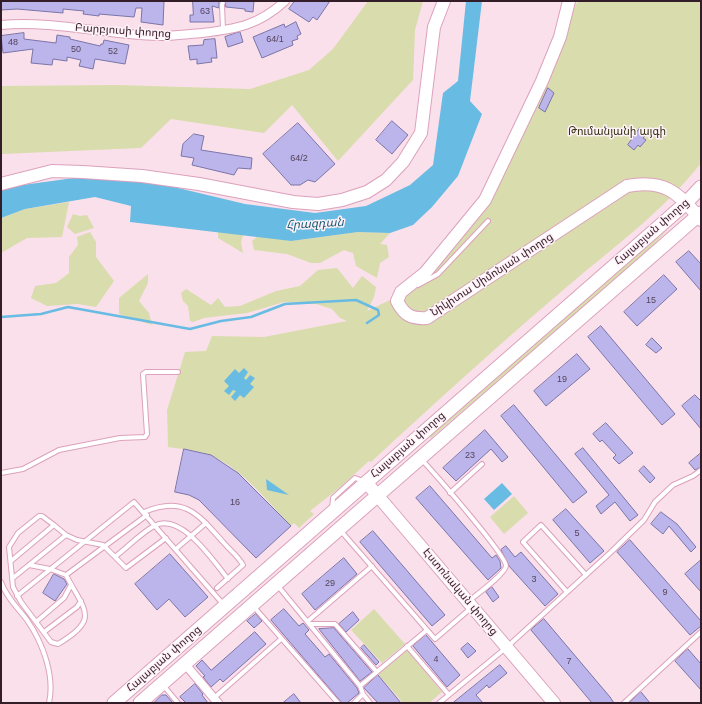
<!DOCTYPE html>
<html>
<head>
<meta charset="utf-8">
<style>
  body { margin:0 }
  #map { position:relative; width:702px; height:704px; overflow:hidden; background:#fae0eb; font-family:Arial,sans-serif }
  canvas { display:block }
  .frame { position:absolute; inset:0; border:2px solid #331d28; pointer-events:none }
</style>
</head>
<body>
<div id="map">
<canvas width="702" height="704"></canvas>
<div class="frame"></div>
</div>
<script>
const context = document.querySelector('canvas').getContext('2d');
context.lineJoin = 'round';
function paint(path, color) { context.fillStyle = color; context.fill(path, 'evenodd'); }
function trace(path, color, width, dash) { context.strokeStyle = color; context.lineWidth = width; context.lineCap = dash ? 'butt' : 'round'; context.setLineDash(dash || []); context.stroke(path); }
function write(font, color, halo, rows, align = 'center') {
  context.font = font + ' Arial,"Noto Sans Armenian",sans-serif'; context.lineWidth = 3; context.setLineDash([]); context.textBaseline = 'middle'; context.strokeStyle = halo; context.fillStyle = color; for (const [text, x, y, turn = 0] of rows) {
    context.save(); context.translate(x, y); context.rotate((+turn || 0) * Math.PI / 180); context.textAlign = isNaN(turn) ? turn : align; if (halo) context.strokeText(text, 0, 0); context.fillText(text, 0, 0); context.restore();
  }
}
paint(new Path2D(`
  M368,1H423L415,30L413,80L338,161L292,105L264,133L171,119L141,148L1,154V86L116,85L250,89L309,70L333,49Z
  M579,1H701V163C665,209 619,243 575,280C505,339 438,400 371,462L369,461L338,489L310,511L314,514L299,528L294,523L291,526C267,501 243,469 210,455C197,450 182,449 168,447L167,410L185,352L206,351L212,336L264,337L347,321L340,318L332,309L316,304L284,302L247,313L204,318L193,322L190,321L188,306L183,301L181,293L186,289L211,305L218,298L225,307L240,306L276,291L300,286L318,270L337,268L353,288L362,276L376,287L374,297L367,311L417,287L469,230L492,198L536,108L576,4Z
  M69,202L62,237L27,238L1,253V218L25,209Z
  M73,214L80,216L87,215L94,228L75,234L67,227Z
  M670,228L634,264L431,438L428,436L603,282Z
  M90,232L96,242V257L114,281L96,307L78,304L47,306L31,298L35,286L56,283L69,273V257L78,245L77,237Z
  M218,232L243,235L241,242L243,253L218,238Z
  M358,232L390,233L380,244L387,245L389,257L380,263L377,278L356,266L353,253L344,250L320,263H311L287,254L254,250L252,241L258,236L291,241Z
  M148,274V283L139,301L149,313L152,325L119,314V298Z
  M514,496L528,513L504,534L490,517Z
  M374,609L405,644L382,663L351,630Z
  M407,650L442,692L429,703H403L378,674Z`), '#d9dcac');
paint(new Path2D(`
  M466,1H482L470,101L482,114L458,176L432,207L413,225L390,233L358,232L291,241L130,222L131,206L95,197L25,209L1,218V188L88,176L149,181L245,204L315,213L366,206L410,185L433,165L443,93L458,81Z
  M244,368L248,372L244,378L246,380L250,375L255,378L250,384L254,387L244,398L240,395L235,401L231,397L236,391L233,390L229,395L224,391L229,386L224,381L235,369L239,373Z
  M266,479L289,495L267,490Z
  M502,483L512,494L494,510L484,499Z`), '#68bbe2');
trace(new Path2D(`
  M1,317L41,314L68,307L190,329L221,321L251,317L285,304L356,300L378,310L379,315L367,323`), '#68bbe2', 2.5);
const building = new Path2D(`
  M1,1H164L163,25L141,22L142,8H136L134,17L99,14V16L83,14L84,11L63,9V13L17,9L1,10Z
  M193,1H219V8L212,6L214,22H190V15H193Z
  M226,1H254L253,12L245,11V9L226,7Z
  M295,1H330L317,20L313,17L309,22L289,9Z
  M296,22L301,34L297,36L298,39L292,41L293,45L262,58L253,37L284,24L285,27Z
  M240,32L243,42L228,47L225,37Z
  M24,33V39L56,43L57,35L70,37V39L100,46L101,44H103L104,40L129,45L125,64L95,59L93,69L79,66L81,60L67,57V61L53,59L52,65L31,63L33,49L3,53L1,36Z
  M215,39L217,58H211L212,62L197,64V59L190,60L188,46L203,45L204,40Z
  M548,88L554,93L545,112L539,108Z
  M392,121L408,135L392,154L376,140Z
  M298,123L335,164L315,182L308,180L300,185H291L263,154Z
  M640,128L647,133L643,138L646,140L640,147L638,145L634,150L628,145Z
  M194,134L204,136L201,150L252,158L251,169L238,168L234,175L192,165L194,158L181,156L183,144Z
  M689,251L701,264V291L676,262Z
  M664,275L677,289L637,326L624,312Z
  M601,326L675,414L662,425L588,337Z
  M652,338L662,348L656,353L646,345Z
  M577,354L590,369L546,406L534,391Z
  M695,395L701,401V429L682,406Z
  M514,405L587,492L573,503L501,416Z
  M606,423L633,453L619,464L613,458L616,455L602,440L600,442L593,434Z
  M485,430L508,457L502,462L491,449L456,481L443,468Z
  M583,448L638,515L630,521L615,502L601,514L596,506L609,495L575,454Z
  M184,449L211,455L238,473L291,526L256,558L199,500L189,495L175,492Z
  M701,453V467L695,470L689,463Z
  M644,466L655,478L650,483L639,471Z
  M430,486L492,558L496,555L500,561L501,568L488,580L416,498Z
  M566,509L604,551L590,563L553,520Z
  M661,512L677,524L696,547L691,552L669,526L663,534L651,524Z
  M373,531L445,615L432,626L360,542Z
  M630,540L701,621V626L690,635L617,552Z
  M506,546L515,557L521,552L558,594L545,606L509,566L501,550Z
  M170,554L208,597L185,617L169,599L157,610L135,584Z
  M344,558L357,574L315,610L302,594Z
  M701,560V592L685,574Z
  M54,574L64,579L67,584L55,601L43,593Z
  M492,587L499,597L493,602L486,592Z
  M284,609L299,626L303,623L309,630L305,634L325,657L329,654L357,688L359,693L347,703H342L271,620Z
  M353,612L359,620L346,632L339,624Z
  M256,614L262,621L254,628L247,621Z
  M544,619L610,697L614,703H592L531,630Z
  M334,628L372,672L360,681L319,629Z
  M255,632L266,644L223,682L220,679L211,687L203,677L205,676L196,666L202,660L211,670Z
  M426,635L460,675L447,687L413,646Z
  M468,643L476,651L468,658L461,649Z
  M364,645L379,662L376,665L361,648Z
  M688,649L701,664V690L675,661Z
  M500,665L507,673L489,688L487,685L476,695L483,703H453Z
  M378,675L401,703H378L364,688Z
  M195,684L203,694L202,695L208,703H186L180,697Z
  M641,692L650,703H629Z
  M294,694L301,703H283Z
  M162,695H166L173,703H154Z`);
paint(building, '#bbb5ec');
trace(building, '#7b74a7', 1);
const lane = new Path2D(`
  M223,1L222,5L223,30
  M418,285L438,274L488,221
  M422,460C434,473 506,555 506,566C505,574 476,595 469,601
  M1,473L23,469L59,450L120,438L145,437L147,434L143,374L146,372H178
  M450,493L482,464
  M332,509L333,498L355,478L363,481
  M144,512C184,495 198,514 223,542C229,549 239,557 243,565L217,588
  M54,525L42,516H39L18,533L9,547L13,587L21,602L51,642L58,644C101,619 84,610 66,575L147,515
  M340,530L435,639L471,608
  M176,549L206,523
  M116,556C128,547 141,533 154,526C181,511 214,562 228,579
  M11,561L54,525L66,535
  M29,565L50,569L66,575
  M13,578L66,535L77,540L103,545L126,568L166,538
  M1,582C6,597 18,608 27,620C43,643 55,676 49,703
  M278,586L360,686L363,694L370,703
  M567,592L523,542L541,525L586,575
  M17,596L134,502L223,604
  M254,607L338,703
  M308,621L372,566
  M36,622L64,598L71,585
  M310,624H335L376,671
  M44,632L77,607L81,601
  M407,646L449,695
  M163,685L178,703
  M360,686L427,630
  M214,698L281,639
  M354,703L363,694
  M439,703L507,647L610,553L644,520L655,502L673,485L693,476L701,470
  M624,703L701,632`);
const street = new Path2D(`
  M1,25C54,20 106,35 159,36C173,36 188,34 202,33C237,29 259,25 285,1
  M185,664L218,703`);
const secondary = new Path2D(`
  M569,1L560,37L542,81L485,200L425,273L401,292L397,301C404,315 411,319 427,318L627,186C664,179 678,192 701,220
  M1,184L52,171L83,172L142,176L199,184L293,202L318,204L342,200L367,192L386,180L403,162L421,133L434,27L444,1
  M366,482L554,703`);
const primary = new Path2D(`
  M114,703L686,203L701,187
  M140,703L701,213`);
trace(lane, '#dca1bc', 6);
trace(street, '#dca1bc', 10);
trace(secondary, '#dca1bc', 14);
trace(primary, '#dca1bc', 15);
trace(lane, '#fff', 4);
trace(street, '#fff', 8);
trace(secondary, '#fff', 12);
trace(primary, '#fff', 13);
write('9px', '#554359', null, [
  ["63",205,12],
  ["64/1",275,40],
  ["48",13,43],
  ["50",76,50],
  ["52",113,52],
  ["64/2",299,159],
  ["15",651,301],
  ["19",562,380],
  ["23",470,456],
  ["16",235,503],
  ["5",577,534],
  ["3",534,580],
  ["29",330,584],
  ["9",665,593],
  ["4",436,660],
  ["7",569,662]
]);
write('11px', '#331d28', '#fef1f7', [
  ["Բարբյուսի փողոց",123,31,4],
  ["Հալաբյան փողոց",652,232,-41],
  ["Նիկիտա Սիմոնյան փողոց",492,275,-33],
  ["Հալաբյան փողոց",408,445,-41],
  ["Էստոնական փողոց",460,592,50],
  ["Հալաբյան փողոց",164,659,-41]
]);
write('11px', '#323211', '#fef1f7', [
  ["Թումանյանի այգի",617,132]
]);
write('italic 12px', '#1b5c77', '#fef1f7', [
  ["Հրազդան",315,224,-3]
]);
</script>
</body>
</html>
